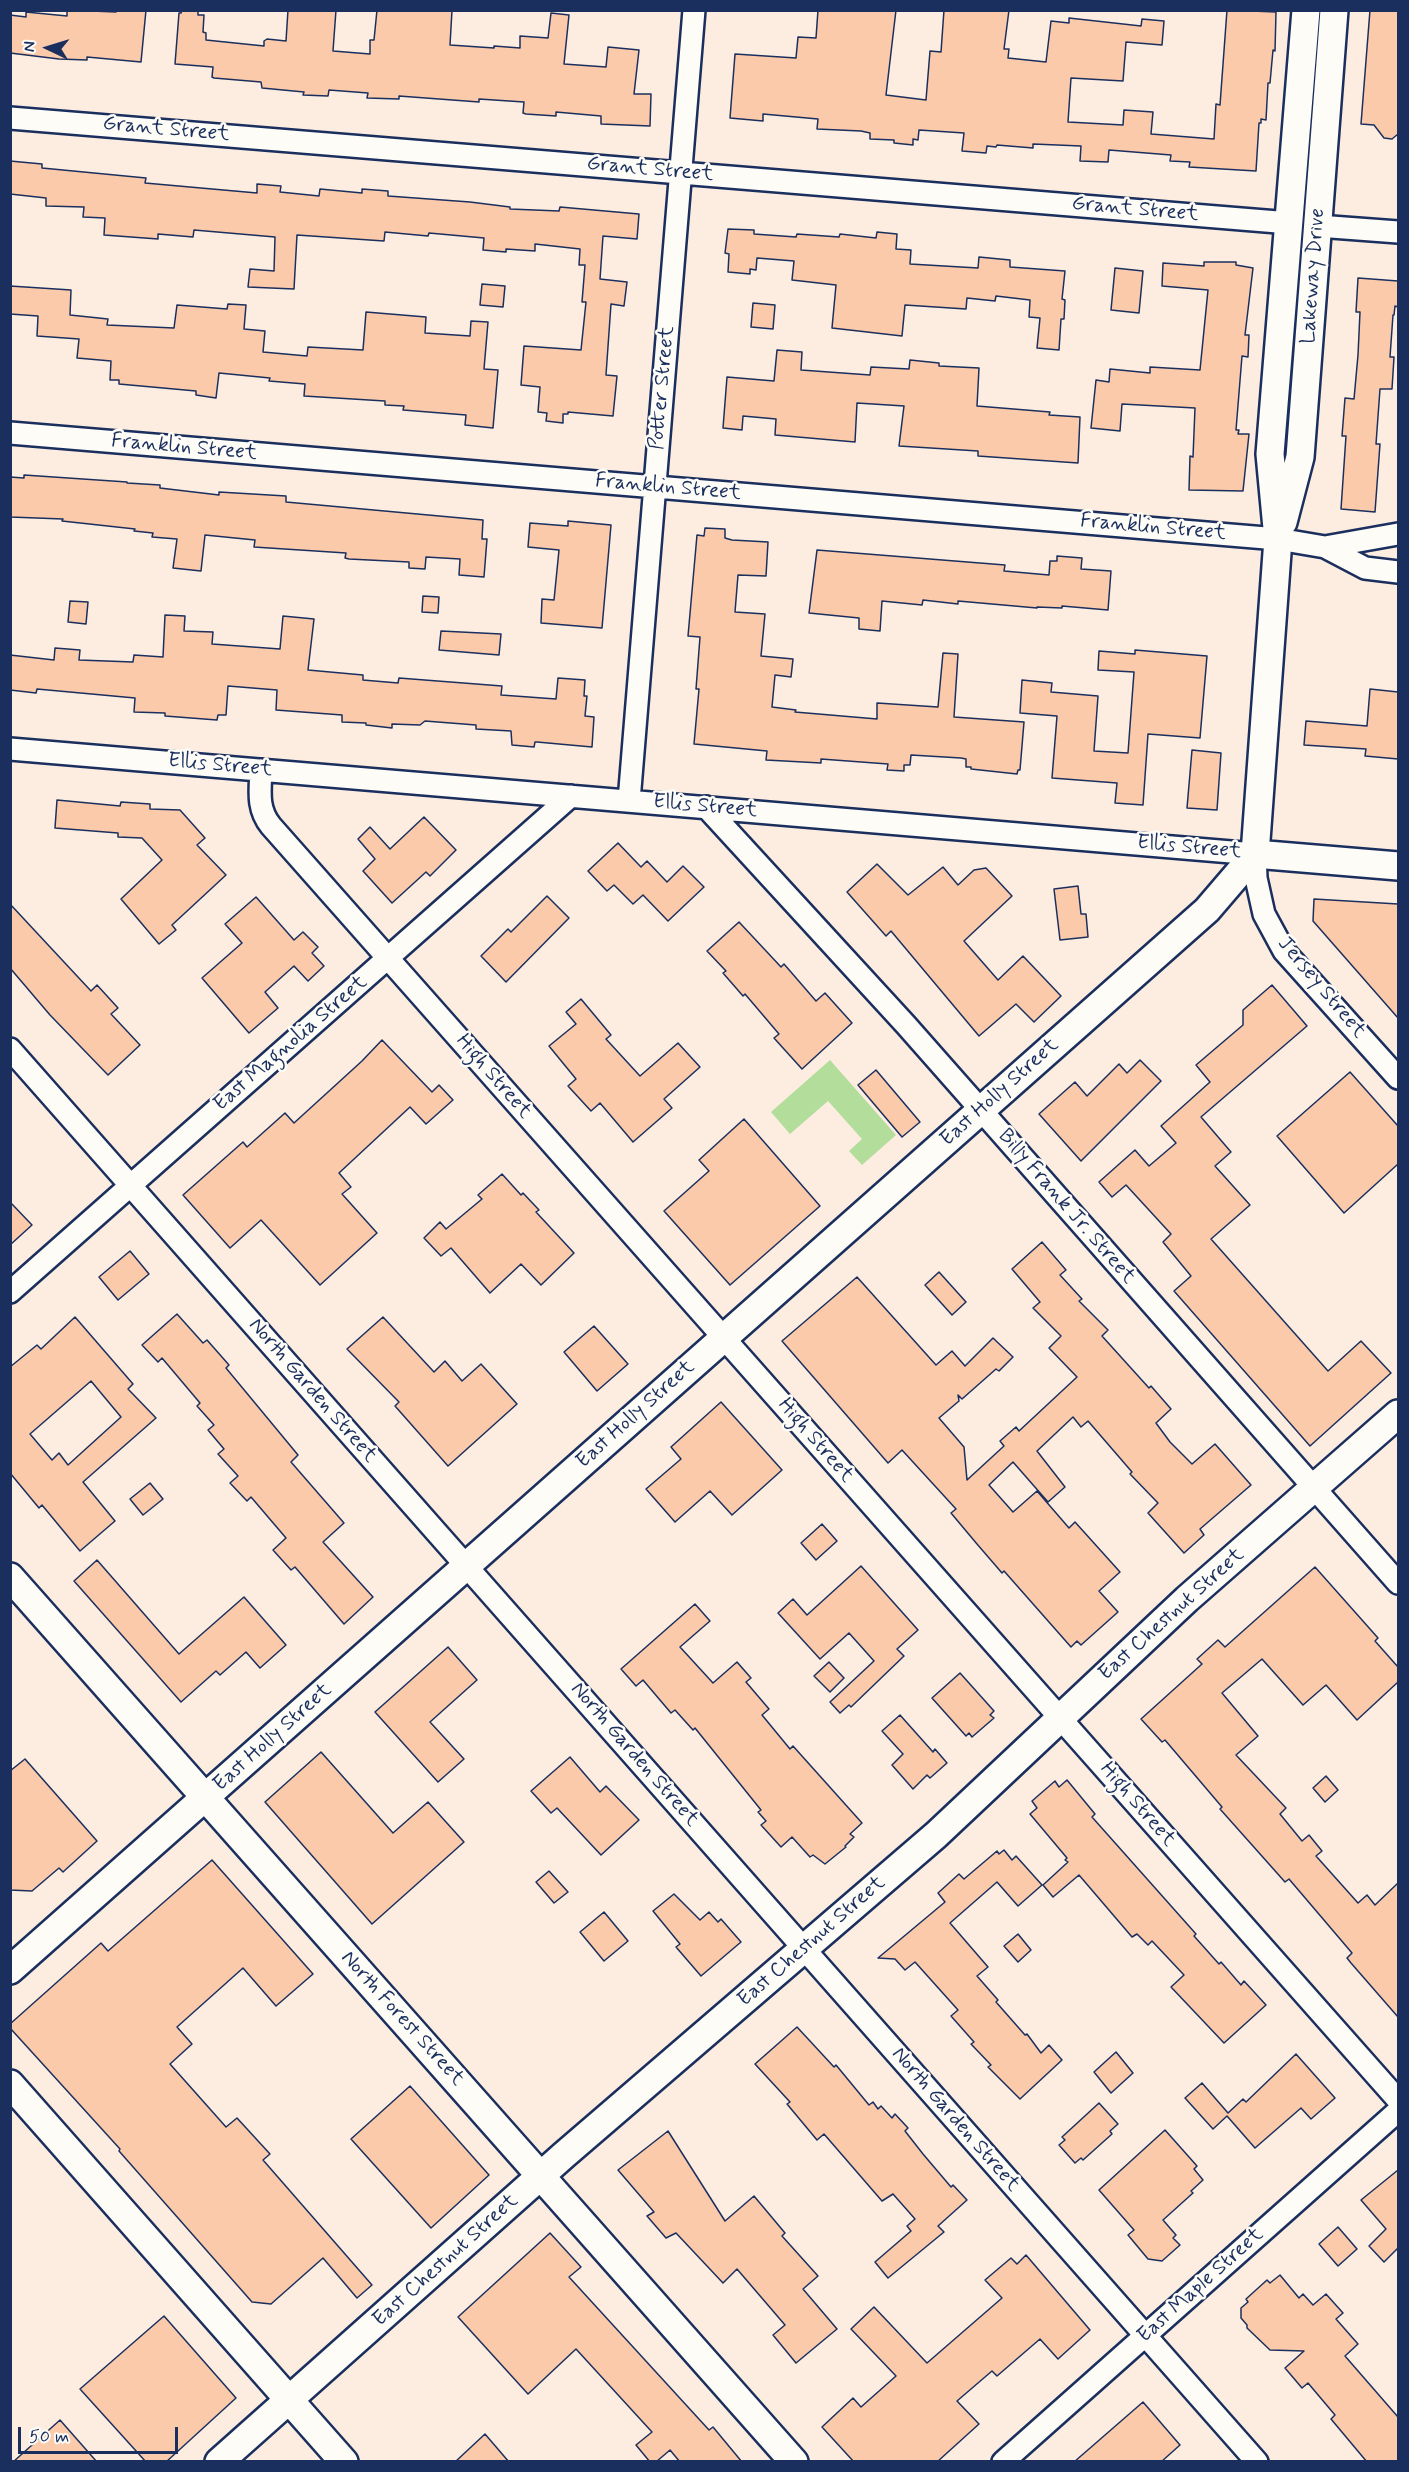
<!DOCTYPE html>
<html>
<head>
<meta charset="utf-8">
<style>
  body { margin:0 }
  #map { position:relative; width:1409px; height:2472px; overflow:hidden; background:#fcede0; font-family:Mynerve,sans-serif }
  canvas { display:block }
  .frame { position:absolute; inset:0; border:12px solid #1b2f5e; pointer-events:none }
  .north { position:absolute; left:18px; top:18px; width:60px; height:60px; -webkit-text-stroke:4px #fdfcf7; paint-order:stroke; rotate:274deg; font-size:16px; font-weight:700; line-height:24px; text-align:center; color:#1b2f5e }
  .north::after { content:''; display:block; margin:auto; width:21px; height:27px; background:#1b2f5e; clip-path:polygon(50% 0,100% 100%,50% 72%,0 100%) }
  .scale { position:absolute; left:18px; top:2427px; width:160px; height:27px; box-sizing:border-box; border:3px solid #1b2f5e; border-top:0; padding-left:8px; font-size:18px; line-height:21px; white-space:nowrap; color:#1b2f5e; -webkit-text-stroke:4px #fdfcf7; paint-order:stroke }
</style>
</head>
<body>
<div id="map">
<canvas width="1409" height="2472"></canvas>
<div class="frame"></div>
<div class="north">N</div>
<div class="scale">50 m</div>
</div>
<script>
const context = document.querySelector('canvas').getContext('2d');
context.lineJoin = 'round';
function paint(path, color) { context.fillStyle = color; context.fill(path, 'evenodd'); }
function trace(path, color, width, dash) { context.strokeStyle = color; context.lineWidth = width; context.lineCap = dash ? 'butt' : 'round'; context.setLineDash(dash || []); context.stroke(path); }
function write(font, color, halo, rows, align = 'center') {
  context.font = font + ' Mynerve,sans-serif'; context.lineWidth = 5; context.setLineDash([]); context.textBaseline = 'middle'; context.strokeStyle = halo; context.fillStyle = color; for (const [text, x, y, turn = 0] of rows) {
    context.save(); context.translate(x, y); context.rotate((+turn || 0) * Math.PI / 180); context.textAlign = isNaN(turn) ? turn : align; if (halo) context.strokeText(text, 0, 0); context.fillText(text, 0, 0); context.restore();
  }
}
paint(new Path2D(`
  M830,1060L896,1135L862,1165L849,1151L862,1139L828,1101L790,1134L771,1112Z`), '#b2dd9b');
const building = new Path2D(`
  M67,10L116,12V10H146L141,62L87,57V60L59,59L10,53V15L26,17V12L67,16Z
  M182,10H198V15H204L203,32L206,33V40L264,46V41L267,39L286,41L288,10H336L333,51L370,54V40H374L377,10H452L450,45L494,48V46L520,48V36L548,38L551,13L569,15L564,64L606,67L608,47L639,50L634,94H651L650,126L601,124V116L556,112V116L526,114L523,113L524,102L479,99V102L399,96V99L367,98L368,93L329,90L328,96L303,95L304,92L262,88L261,82L214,78L212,77L213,67L175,64L179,13H181Z
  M818,10H896L886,95L926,100L930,51L941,52L944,10H1009L1004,49H1009L1008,58L1046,62L1051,21L1069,23V18L1141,26L1142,19L1164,21L1162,45L1126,42L1123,81L1071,78L1068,122L1123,125L1124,110L1153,112L1151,134L1214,139L1216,104L1220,105L1227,10L1276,12L1275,51L1273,50L1270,83H1268L1266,120L1261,119V123H1259L1256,171L1189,167L1190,162L1170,161L1171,155L1109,150L1108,162L1080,161L1081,146L1033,144V148L997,145L996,147L987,146L986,153L962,151L964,133L919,130L918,140L913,139V145L894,143V140L870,139V133L861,131L817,129L818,119L763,114V121L730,118L735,54L796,58L798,37L816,38Z
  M1370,10H1398V134L1392,139L1384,138L1374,125L1361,124Z
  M10,161L42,164V168L146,178L145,183L257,193V184L281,186L280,192L319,196L320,189L362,193V189L388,191V196L470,202L510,207V209L559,211L560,207L639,214L637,239L603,236L600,279L627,282L624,306L611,304L606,375L617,376L613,416L568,412V414H563V423L546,421L547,413L538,412L540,387L521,385L524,346L581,350L586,302H582L585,265H579L580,249L535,244V251L506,249V252L483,250L484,238L429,233L428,236L385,232L384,241L297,235L294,289L248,287L250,269L274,271L275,237L194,230L193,237L158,234V239L104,235L105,218L83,217L84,207L46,206V198L10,194Z
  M728,229L754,230V234L796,237L797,234L839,237L840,234L876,238L877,232L897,234L896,249L911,250L910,264L978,268L979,257L1010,260V267L1065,271L1062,299L1065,300L1064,319H1061L1059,350L1037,348L1040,318L1029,317L1030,300L996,296L995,301L967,298L966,309L905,305L902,336L832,328L836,285L792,280L794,261L757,258L756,270L750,269V274L728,272L729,254L725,253Z
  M1204,262H1236V265L1253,268L1245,335H1249L1248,357L1242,356L1236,430H1239L1238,434H1249L1243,491L1189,490L1190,456L1193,457L1195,408L1122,404L1120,431L1091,428L1096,380L1109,382L1110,369L1150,373V367L1200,370L1208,290L1162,286L1163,263L1204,266Z
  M1115,268L1143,271L1139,313L1111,310Z
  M1358,278L1398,281V307L1395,306L1394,315H1393L1390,357H1394L1392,389H1380L1376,444H1380L1375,512L1341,509L1346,436H1342L1345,398L1354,399L1358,355L1360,312H1356Z
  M482,284L505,286L503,307L480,305Z
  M10,286L71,290L70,315L108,319L107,325L174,328L177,305L227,309L228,304L246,305L244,329L265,331L263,352L307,356L308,347L363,350L366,312L426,317L425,333L470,336L471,321L488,322L484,369L498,370L493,428L465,425L466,415L403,410L404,406L385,405V401L304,396L305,384L269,381L270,378L219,373L216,398L196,395V391L119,384V380H110L111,361L77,358L79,339L37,336L38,316L10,314Z
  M753,303L775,305L773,329L751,327Z
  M777,350L802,352L801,370L870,375L871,367L909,369L910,360L939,363V366L979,368L977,406L1050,412L1049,415L1080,417L1078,463L978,456V451L899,446L904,406L857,403L855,442L775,435L776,419L743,416L742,430L723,428L727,377L774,381Z
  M24,475L127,482V483L160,485V488L219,495V492L286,496V502L483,520L482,539H487L484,577L459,575L460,559L426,557L425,569L409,568V562L349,559L345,558L346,553L254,547L255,540L205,535L201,571L173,568L177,539L152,537L153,533L134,531L135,529L62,521L63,519L10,517V477L24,478Z
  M568,521L611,525L602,628L541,623L542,599L554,600L559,550L528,547L530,523L568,526Z
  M705,528L725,529V538L732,540L768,542L766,576L738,575L735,612L765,614L761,656L793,659L791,677L775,675L772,707L796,710L795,712L877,719V703L938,707L943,653L958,654L954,717L1024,722L1020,770H1018L1017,774L971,769V767H966V759L961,758L911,755L910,765H904V771L887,770L888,764L821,759V763L766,760L767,751L694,744L699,689H696L700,637L688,636L697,535L704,536Z
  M817,550L1005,565L1004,571L1049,575L1050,561H1057V556L1082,558L1081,569L1111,571L1108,610L1062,606V608L1037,607V608L958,601V604L923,600L922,605L882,601L880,631L859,629V618L809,613Z
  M423,596L439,597L438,613L422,612Z
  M70,601L88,602L86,624L68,622Z
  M165,615L185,616L184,631L213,632L212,644L280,649L283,616L314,619L308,670L363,675V680L398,683L399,678L502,686L501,695L556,699L558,678L585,680L584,696H587L585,716L594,717L592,747L537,742H535L534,747L512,745L511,731L476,729V725L425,721L420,725L392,724V728L366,725V723L342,722V715L276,710L277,690L228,686L226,715H218L217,720L165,716V713L134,712L135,698L37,689L36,693L10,690V655L54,660L55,648L80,650L79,660L133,662L134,655L163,657Z
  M441,631L501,634L499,655L439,650Z
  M1135,650L1207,656L1200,738L1148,734L1143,805L1115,803L1117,783L1052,778L1057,716L1020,713L1022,680L1052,683L1051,692L1098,696L1094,751L1128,753L1134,672L1098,670L1099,651L1135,654Z
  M1370,689L1398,692V759L1365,756L1366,749L1304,745L1306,721L1367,726Z
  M1192,750L1221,753L1217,810L1187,808Z
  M57,800L120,806L121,802L150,804V809L180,810L205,838L197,845L226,875L172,925L176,930L159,944L121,899L162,860L142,838L118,837V833L55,828Z
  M424,817L456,850L430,876L426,872L392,903L363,871L375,859L358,839L370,827L390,849Z
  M618,843L641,867L647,861L667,882L683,866L704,887L668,921L643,895L633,904L614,885L607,891L588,871Z
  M877,864L908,895L943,867L958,885L974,870L986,868L1012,896L964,941L998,980L1023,956L1061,996L1034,1022L1016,1004L979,1036L891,931L886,936L847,892Z
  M1078,886L1081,914H1086L1088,937L1060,940L1054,889Z
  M547,896L569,918L506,982L481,956L508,929L511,932Z
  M256,897L294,940L303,932L318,947L312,953L324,966L308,981L294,966L265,992L278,1008L249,1033L202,978L242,943L225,924Z
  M1314,899L1398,904V1018L1313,921Z
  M10,904L91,991L97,985L118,1008L111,1014L140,1045L108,1075L50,1015L10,968Z
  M739,922L781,967L784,964L816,1001L825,993L852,1023L802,1069L774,1038L779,1034L745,994L743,996L723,973L726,971L707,951Z
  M1272,985L1307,1026L1201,1117L1231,1152L1215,1166L1250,1205L1211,1239L1328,1371L1361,1341L1391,1373L1310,1446L1174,1291L1191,1276L1163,1242L1171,1234L1126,1185L1112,1197L1099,1182L1135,1150L1149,1166L1176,1143L1161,1126L1210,1082L1196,1065L1243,1025V1010Z
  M581,999L611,1035L606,1039L640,1076L678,1043L700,1067L664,1099L672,1108L633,1142L600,1103L591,1111L568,1086L576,1079L549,1046L576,1024L566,1012Z
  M382,1040L432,1092L439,1085L453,1100L426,1124L410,1107L339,1173L351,1187L342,1194L377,1233L320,1285L261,1220L230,1248L183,1195L243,1142L247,1147L285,1113L294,1123L362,1061Z
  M1140,1060L1161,1081L1081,1161L1039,1114L1075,1082L1087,1096L1119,1064L1127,1073Z
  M876,1070L920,1122L902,1137L858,1085Z
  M1350,1072L1398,1126V1164L1344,1213L1277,1136Z
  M744,1119L820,1206L730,1285L664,1211L709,1171L699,1160Z
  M502,1174L521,1195L523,1193L539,1210L536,1212L574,1253L541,1285L521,1264L490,1293L451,1248L441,1256L424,1238L440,1222L446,1229L482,1199L478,1195Z
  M10,1202L32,1225L10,1245Z
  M1042,1242L1066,1270L1060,1275L1082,1299L1079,1301L1108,1330L1102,1336L1149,1388L1151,1386L1171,1409L1156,1423L1170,1442L1192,1464L1215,1444L1251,1485L1200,1529L1204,1535L1184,1553L1148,1513L1158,1503L1130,1474L1132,1472L1088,1421L1081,1427L1073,1417L1037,1451L1065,1487L1048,1502L1013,1462L989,1485L1013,1512L1037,1491L1069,1528L1075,1522L1120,1572L1099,1591L1118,1612L1081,1645L1077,1641L1071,1647L1004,1571L1002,1573L977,1544L951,1513L956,1509L902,1450L888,1463L782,1341L857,1277L936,1365L952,1351L965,1366L993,1338L1013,1357L999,1371L996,1369L962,1399L958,1395L959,1401L939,1418L964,1447L967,1480L1004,1446L1000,1441L1016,1427L1019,1431L1077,1377L1049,1348L1061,1336L1033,1308L1040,1302L1012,1269Z
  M130,1251L149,1274L118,1300L99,1277Z
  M939,1272L966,1302L952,1315L925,1285Z
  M177,1314L203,1343L207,1340L229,1365L226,1368L298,1455L291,1462L344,1523L323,1542L373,1597L344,1624L295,1567L291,1570L273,1550L286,1538L251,1497L247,1501L230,1483L238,1476L218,1454L224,1449L208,1430L214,1425L197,1406L200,1403L162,1358L158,1362L142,1345Z
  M75,1317L133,1384L128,1389L156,1418L83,1482L115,1521L80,1551L42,1505L39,1508L10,1473V1367L37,1345L41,1349ZM91,1381L121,1417L68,1465L59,1453L52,1460L30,1434Z
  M383,1317L434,1372L445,1361L462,1381L481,1364L517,1404L448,1466L395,1406L399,1402L347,1349Z
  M594,1326L628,1364L597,1391L564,1352Z
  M721,1402L782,1470L732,1515L710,1491L675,1522L646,1489L681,1459L671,1447Z
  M150,1483L163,1499L143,1515L130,1499Z
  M822,1524L837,1541L816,1560L801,1543Z
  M97,1560L179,1654L244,1597L286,1645L260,1668L246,1652L220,1675L216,1671L181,1702L74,1581Z
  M861,1566L918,1630L897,1649L904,1656L851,1707L849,1705L840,1713L830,1702L874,1661L849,1633L820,1659L778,1613L793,1599L807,1615Z
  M1315,1567L1378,1638L1375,1641L1398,1667V1682L1357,1720L1326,1685L1303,1705L1262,1659L1222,1693L1258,1736L1236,1755L1286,1808L1280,1814L1302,1841L1309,1835L1322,1851L1316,1856L1358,1903L1367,1895L1375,1905L1398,1883V2017L1351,1963L1347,1958L1352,1953L1289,1879L1285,1882L1220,1809L1222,1807L1165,1740L1162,1742L1141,1719L1202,1664L1197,1659L1218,1640L1225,1647Z
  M695,1604L710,1621L680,1647L713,1683L737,1662L751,1678L746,1682L769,1709L762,1715L790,1749L793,1746L862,1823L850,1834L854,1837L845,1846L846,1847L825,1864L813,1855L810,1857L792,1837L781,1847L761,1825L766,1821L758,1812L761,1810L695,1728L693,1730L675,1710L671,1713L643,1680L636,1686L621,1669Z
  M448,1647L477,1680L430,1722L464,1759L438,1782L375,1712Z
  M829,1662L844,1678L830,1692L814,1676Z
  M960,1673L994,1711L990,1715L994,1718L972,1737L969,1733L966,1736L932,1698Z
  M900,1715L933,1752L935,1749L947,1763L930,1778L927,1775L913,1789L892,1765L903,1754L882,1731Z
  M321,1752L393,1833L428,1802L464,1842L372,1924L265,1802Z
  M570,1757L600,1792L606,1786L639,1820L601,1855L557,1808L551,1813L531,1791Z
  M25,1759L97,1841L63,1872L59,1868L32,1891L10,1890V1771Z
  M1326,1776L1338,1790L1325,1802L1313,1788Z
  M1067,1780L1095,1814L1092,1817L1196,1934L1194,1936L1219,1964L1221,1962L1241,1985L1244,1981L1266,2005L1224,2043L1171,1987L1184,1975L1152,1941L1148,1945L1137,1934L1132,1937L1079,1875L1053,1897L1043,1885L1068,1862L1065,1860L1067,1858L1030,1814L1037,1808L1032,1801L1055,1781L1059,1787Z
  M1004,1850L1012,1860L1016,1856L1042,1885L1018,1906L997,1882L950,1923L988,1967L977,1976L998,2000L996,2002L1025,2035L1027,2034L1041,2053L1049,2045L1062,2060L1020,2099L988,2067L991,2065L971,2044L974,2042L951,2016L958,2010L915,1962L905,1970L895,1959L878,1958L945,1902L938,1893L959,1874L964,1879L997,1851L999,1854Z
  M212,1860L313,1974L276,2006L243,1968L177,2027L192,2044L170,2064L226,2127L237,2118L270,2154L263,2160L372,2285L357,2298L323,2258L271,2304L252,2302L119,2151L120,2149L10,2028V2024L101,1943L108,1951Z
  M549,1871L568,1892L554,1903L536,1882Z
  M674,1894L700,1920L709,1912L718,1922L721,1919L741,1942L701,1976L676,1947L680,1944L653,1911Z
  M604,1912L628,1941L604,1961L580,1932Z
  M1018,1934L1031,1950L1018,1962L1004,1946Z
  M797,2027L834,2067L836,2065L869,2105L873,2102L878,2109L881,2106L892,2118L895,2114L908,2128L905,2131L923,2154L951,2187L953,2185L967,2200L938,2226L944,2232L888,2278L875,2262L911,2231L907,2226L915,2219L893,2194L882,2201L824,2134L817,2140L787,2104L790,2102L755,2064Z
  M1116,2052L1133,2073L1111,2093L1094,2072Z
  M1296,2054L1335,2098L1311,2119L1301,2108L1255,2148L1227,2116L1213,2129L1185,2098L1202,2083L1228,2113L1243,2099L1246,2102Z
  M410,2086L489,2175L431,2228L351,2139Z
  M1099,2103L1118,2124L1110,2131L1112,2134L1083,2160L1081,2158L1075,2163L1059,2145L1065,2140L1062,2137Z
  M1165,2130L1197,2166L1194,2169L1203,2180L1191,2191L1193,2193L1163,2220L1176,2235L1173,2238L1180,2245L1162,2261L1148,2259L1128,2235L1134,2230L1099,2190Z
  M668,2131L725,2221L754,2196L785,2233L782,2236L818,2276L803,2289L837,2329L796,2363L773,2335L785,2325L737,2269L723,2283L676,2233L666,2238L647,2216L654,2212L618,2170Z
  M1398,2170V2248L1384,2262L1369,2246L1386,2229L1361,2200Z
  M1338,2227L1357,2249L1338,2266L1319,2244Z
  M550,2233L581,2267L569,2277L709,2430L713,2427L742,2462H680L670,2450L656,2462H650L636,2445L652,2432L576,2349L528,2394L458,2317Z
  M1026,2255L1090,2330L1058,2359L1040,2339L997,2376L992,2371L957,2401L979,2424L937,2462H854L822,2427L853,2398L861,2407L896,2376L851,2329L874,2307L927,2363L1002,2298L985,2280L1011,2258L1017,2264Z
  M1280,2275L1299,2298L1303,2294L1313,2305L1326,2294L1343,2313L1336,2319L1358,2344L1345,2356L1398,2417V2462H1367L1331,2419L1335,2415L1308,2383L1302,2388L1285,2368L1304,2351L1270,2350L1247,2328V2325L1241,2318V2308L1248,2302L1246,2299L1267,2280L1270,2283Z
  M164,2316L236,2398L166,2462H146L80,2389Z
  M1143,2402L1180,2445L1161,2462H1074Z
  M60,2420L97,2462H13Z
  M485,2434L509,2462H455Z`);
paint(building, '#fbcaaa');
trace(building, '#1b2f5e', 1.5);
const minor = new Path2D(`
  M10,118L1290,223
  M1318,226L1398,232
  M10,433L1278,539L1325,547L1365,568L1398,572
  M1325,547L1398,534
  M10,749L1255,854L1256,878L1264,914L1284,951L1398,1078
  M261,770C260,791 257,809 271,826L1398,2100
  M629,801L694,10
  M706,807L906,1025L1398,1583
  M10,1049L1257,2462
  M10,1292L571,796
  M1003,2462L1398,2111`);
const major = new Path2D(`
  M1283,522L1300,457L1334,10
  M1255,854L1278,539L1270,454L1306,10
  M1255,854L1398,866
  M10,1577L794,2462
  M10,1970L1207,910L1255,854
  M10,2084L344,2462
  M219,2462L564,2155L936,1835L1187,1599L1398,1414`);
trace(minor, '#1b2f5e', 26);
trace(major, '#1b2f5e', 32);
trace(minor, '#fdfcf7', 21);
trace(major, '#fdfcf7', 27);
write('21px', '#1b2f5e', '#fdfcf7', [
  ["Grant Street",166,130,5],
  ["Grant Street",650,170,5],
  ["Grant Street",1135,210,5],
  ["Lakeway Drive",1314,276,-86],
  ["Potter Street",663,388,-85],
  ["Franklin Street",184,448,5],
  ["Franklin Street",668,488,5],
  ["Franklin Street",1153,528,5],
  ["Ellis Street",220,766,5],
  ["Ellis Street",705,807,5],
  ["Ellis Street",1189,848,5],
  ["Jersey Street",1321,988,50],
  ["East Magnolia Street",291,1044,-41],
  ["High Street",493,1077,49],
  ["East Holly Street",1000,1093,-42],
  ["Billy Frank Jr. Street",1066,1207,49],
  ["North Garden Street",312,1391,49],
  ["East Holly Street",636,1415,-42],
  ["High Street",815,1441,49],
  ["East Chestnut Street",1172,1615,-42],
  ["East Holly Street",273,1738,-42],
  ["North Garden Street",634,1755,49],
  ["High Street",1137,1805,49],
  ["East Chestnut Street",812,1942,-41],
  ["North Forest Street",402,2019,48],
  ["North Garden Street",955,2120,49],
  ["East Chestnut Street",446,2261,-42],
  ["East Maple Street",1201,2286,-42]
]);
</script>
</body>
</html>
